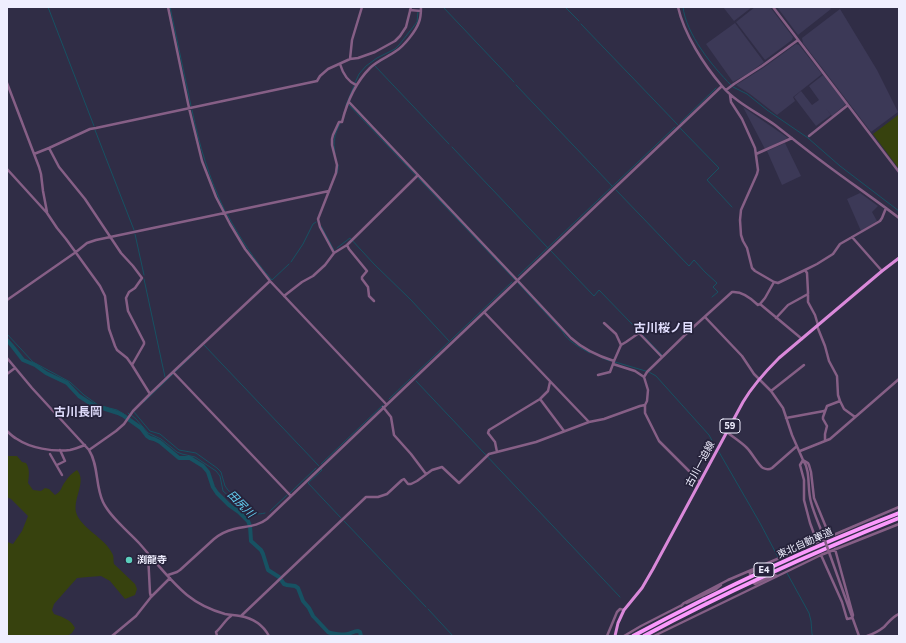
<!DOCTYPE html>
<html>
<head>
<meta charset="utf-8">
<style>
  body { margin:0 }
  #map { position:relative; width:906px; height:643px; overflow:hidden; background:#302d46; font-family:Commissioner,sans-serif }
  canvas { display:block }
  .frame { position:absolute; inset:0; border:8px solid #efeefe; pointer-events:none }
</style>
</head>
<body>
<div id="map">
<canvas width="906" height="643"></canvas>
<div class="frame"></div>
</div>
<script>
const context = document.querySelector('canvas').getContext('2d');
context.lineJoin = 'round';
function paint(path, color) { context.fillStyle = color; context.fill(path, 'evenodd'); }
function trace(path, color, width, dash) { context.strokeStyle = color; context.lineWidth = width; context.lineCap = dash ? 'butt' : 'round'; context.setLineDash(dash || []); context.stroke(path); }
function write(font, color, halo, rows, align = 'center') {
  context.font = font + ' Commissioner,"Noto Sans JP",sans-serif'; context.lineWidth = 3.5; context.setLineDash([]); context.textBaseline = 'middle'; context.strokeStyle = halo; context.fillStyle = color; for (const [text, x, y, turn = 0] of rows) {
    context.save(); context.translate(x, y); context.rotate((+turn || 0) * Math.PI / 180); context.textAlign = isNaN(turn) ? turn : align; if (halo) context.strokeText(text, 0, 0); context.fillText(text, 0, 0); context.restore();
  }
}
paint(new Path2D(`
  M723,7H752L734,21Z
  M755,7H770L793,37L792,40L765,60L736,22Z
  M777,7H829L831,9L798,35Z
  M840,9L877,70L898,112L871,132L803,43L802,38Z
  M735,23L764,62L749,73L733,82L706,44Z
  M796,44L799,45L822,74L793,97L795,101L777,115L750,94L736,85L763,68Z
  M823,75L846,104L832,116L825,107L831,115L816,126L794,97L801,91L812,105L819,100L809,86Z
  M743,107L788,138L765,149Z
  M785,143L801,176L782,185L767,151Z
  M860,193L878,206L872,212L877,221L861,231L847,199Z`), '#3c3957');
paint(new Path2D(`
  M898,115L899,119V169L873,134Z
  M7,455L8,456H17L22,462L26,463C30,469 29,476 28,483L33,490L41,491L45,488L49,489L55,495C62,491 61,487 65,482C68,477 72,473 77,470C87,481 73,498 76,512C80,528 106,538 113,555C114,558 113,561 114,564L135,584L137,589L135,595L125,599L110,581L101,576L88,577L77,578L54,604L52,610L54,614C63,617 71,620 75,628L72,633L67,636H7V542L13,544L22,531L28,516L11,499L7,497Z`), '#37420e');
trace(new Path2D(`
  M48,7L94,126
  M170,7L191,106
  M443,7L514,82
  M565,7L579,21
  M683,7C686,34 712,66 731,85
  M581,24L678,125
  M375,66L449,144
  M355,83L359,74L366,66L377,58L395,49L399,45L417,22L418,12
  M516,85L613,187
  M733,87L747,94L767,110L808,138L840,166L899,211
  M346,105L354,86
  M349,105L515,280
  M192,110C199,145 209,178 225,211
  M680,123L716,88
  M680,128L719,168L707,180L732,207
  M95,130L134,230
  M452,147L548,248
  M335,154C333,141 334,135 340,124
  M337,173L338,169V165
  M616,190L689,266L694,260L705,272L717,283L713,287L718,292L712,297
  M227,214C240,238 254,260 272,280L289,264
  M321,226L334,250
  M135,234L144,275
  M337,248L350,238L374,264L411,300L449,341
  M551,251L594,296L599,290L662,355
  M291,262L303,244L313,224L316,222
  M518,276L675,127
  M144,279L165,377
  M518,283L563,332C566,340 582,349 590,353
  M7,334L33,362L70,382L84,395L98,405L117,410L124,414
  M204,345L319,466
  M602,358L610,361
  M615,362L649,372L656,376L709,435L715,446
  M175,372L196,352
  M412,377L512,282
  M416,381L620,597
  M389,399L412,377
  M144,402L173,374
  M134,412L150,431L160,434L179,450L196,453L217,468L221,472L225,486L228,490L239,500
  M128,413L129,414
  M131,415L136,419L148,433L161,439L177,452L182,454L195,457L216,471L220,476L223,491L239,505
  M719,452L760,523L778,557
  M321,464L383,405
  M321,469L322,470L308,483L341,518
  M290,493L316,468
  M229,505L233,501C243,508 251,517 265,513
  M270,511L287,495
  M344,521L426,607
  M787,573L809,613L811,621L812,634L813,636
  M428,609L453,636`), '#175263', 1);
trace(new Path2D(`
  M7,340L13,347L23,360L35,365L46,373L67,383L79,396L93,405L118,413L124,416L141,428L147,436L150,438L154,439L160,442L179,458H190L203,466L208,472L213,487L217,493L229,505L239,512L248,521L250,526L251,541L261,550L263,554L268,570L279,577L284,584L287,585L295,586L298,588L303,601L309,608L313,616L328,632C331,634 345,635 348,634C352,633 354,631 358,631L360,632L361,636`), '#175263', 4);
trace(new Path2D(`
  M703,597L708,606`), '#4d4a62', 2.5, [2.5, 1]);
trace(new Path2D(`
  M168,7L189,108L202,161L216,197L230,224L245,249L270,281L386,404
  M678,7C684,34 704,65 722,86C735,102 758,113 775,125C793,139 810,153 828,166C852,184 876,200 899,218
  M773,7L899,172
  M410,10L421,11
  M350,59L352,40L362,7
  M340,64C343,74 347,81 356,85
  M7,83L39,167L41,174L43,191L47,212
  M726,90L734,84L762,66L798,40
  M730,95L731,102L742,119L755,148L758,170L757,174L741,210L740,220L741,235L743,241L747,248L752,268L755,271L774,282L778,283L805,270L817,264L833,254L840,244L880,221L882,218L886,208
  M349,102L518,281L571,338C583,349 598,356 614,361L613,364L635,371L644,377L648,390L647,401L645,405V413L659,441L700,482
  M809,136L848,105
  M49,148L90,129L96,128L317,81L320,76L328,69L350,59L358,58L375,52L395,41L400,36L406,27L411,7
  M34,154L49,148L59,167L85,199L121,253L133,266L142,278L135,288L129,292L126,298L128,311L144,342V344L132,365
  M756,154L792,138
  M7,169L47,213L57,228L66,239L100,286L105,296L109,329L115,346L117,350L127,358L132,365L150,394
  M852,237L882,271
  M347,245L349,249L367,271L362,277V279L368,287L369,296L374,301
  M334,253L320,227L318,219L336,173L337,165L332,145V139L333,135L339,122H342C347,102 355,83 370,68C378,60 388,57 396,51C404,46 416,31 419,22C421,17 421,12 421,7
  M805,270L807,273L808,292V302L815,315L818,325
  M284,296L302,282L313,276L325,265L334,253L347,245L418,175
  M7,300L76,252L87,243L96,240L329,191
  M760,304L765,298L774,282
  M484,312L589,422
  M705,317L742,356L754,374L771,391L783,408L792,435L803,460C811,471 807,489 811,502C814,514 819,524 823,535
  M776,318L788,305L808,294
  M604,323L616,334L621,345L614,361
  M817,326L825,346L829,361L837,376L838,395L840,401L844,409L855,417
  M621,345L626,342L639,333L662,357
  M7,358L32,388L89,450C99,466 95,485 103,502C110,517 128,531 139,543C155,561 169,580 187,595C198,604 211,610 225,614C230,615 235,615 240,616C252,618 263,625 269,636
  M173,372L270,281
  M7,374L15,368
  M598,375L610,372L613,364
  M644,377L647,372L689,331L732,292C742,291 751,298 758,305L760,304L802,339
  M771,391L804,365
  M540,399L564,431
  M383,407L391,417L394,435L411,454L426,474
  M786,418L824,411
  M7,431C10,434 13,437 17,439C30,448 53,452 70,450C75,449 80,447 85,445
  M727,432C734,438 741,442 747,448C752,453 759,466 763,468C767,470 769,470 772,468L797,446
  M825,441V434L827,426L823,419V417L827,406L840,401
  M89,450L116,431L124,424L133,411L150,394L173,372L291,496
  M800,451L830,439L899,379
  M497,452L495,442L488,433L489,430L540,399L548,391L550,382
  M50,454L62,475
  M57,465L65,461L60,450
  M817,542L810,523L804,500V480L800,465L803,460L808,463L809,465L811,472L814,498L830,537
  M148,554L150,593L151,597
  M821,555L899,524
  M830,555L859,636
  M750,574V573L762,567
  M168,575L177,572L180,570L214,539C220,534 226,531 234,529C245,526 257,527 267,519L420,373L722,86
  M754,583L755,584L774,575L777,576
  M686,603L716,589L721,585
  M681,606L684,603L728,580L899,507
  M241,616L366,497H378L387,494L402,480L404,479L408,484H411L417,481L432,470L442,467L459,483L489,454L536,442L589,422L604,419L640,406L645,405
  M112,636L136,616L151,597L170,578
  M217,636L216,632C222,627 225,620 231,616
  M607,636L617,612L620,609L624,610
  M624,636L641,626L682,605
  M654,636L821,555L842,602L847,619L852,618L853,615L835,549
  M867,636C873,634 879,631 884,627C889,622 892,617 899,614`), '#865f86', 2.5);
trace(new Path2D(`
  M615,636L618,623L624,610L642,588L653,569L743,402C753,385 765,372 779,358L882,271L899,258`), '#da89da', 3);
trace(new Path2D(`
  M633,636C719,590 808,548 899,513
  M644,636C726,592 812,553 899,518`), '#fb99fc', 4);
trace(new Path2D(`
  M823,535L830,555`), '#865f86', 2.5);
for (const [x, y, r, color] of [
  [129,560,4,"#5bcebc"]
]) { const dot = new Path2D(); dot.arc(x, y, r, 0, 2 * Math.PI); context.fillStyle = color; context.fill(dot); trace(dot, '#26233b', 1.5); }
for (const [x, y, w] of [
  [730,426,20],
  [764,570,20]
]) { const box = new Path2D(); box.roundRect(x - w / 2, y - 7, w, 14, 3); context.fillStyle = '#26233b'; context.fill(box); trace(box, '#efeefe', 1); }
write('bold 9px', '#efeefe', null, [
  ["59",730,426],
  ["E4",764,570]
]);
write('10px', '#efeefe', '#26233b', [
  ["古川一迫線",700,464,-62],
  ["東北自動車道",805,543,-24]
]);
write('bold 10px', '#efeefe', '#26233b', [
  ["渕龍寺",137,560]
], 'left');
write('italic 11px', '#65d2f5', '#26233b', [
  ["田尻川",241,504,45]
]);
write('bold 12px', '#e1defe', '#26233b', [
  ["古川桜ノ目",664,328],
  ["古川長岡",78,412]
]);
</script>
</body>
</html>
